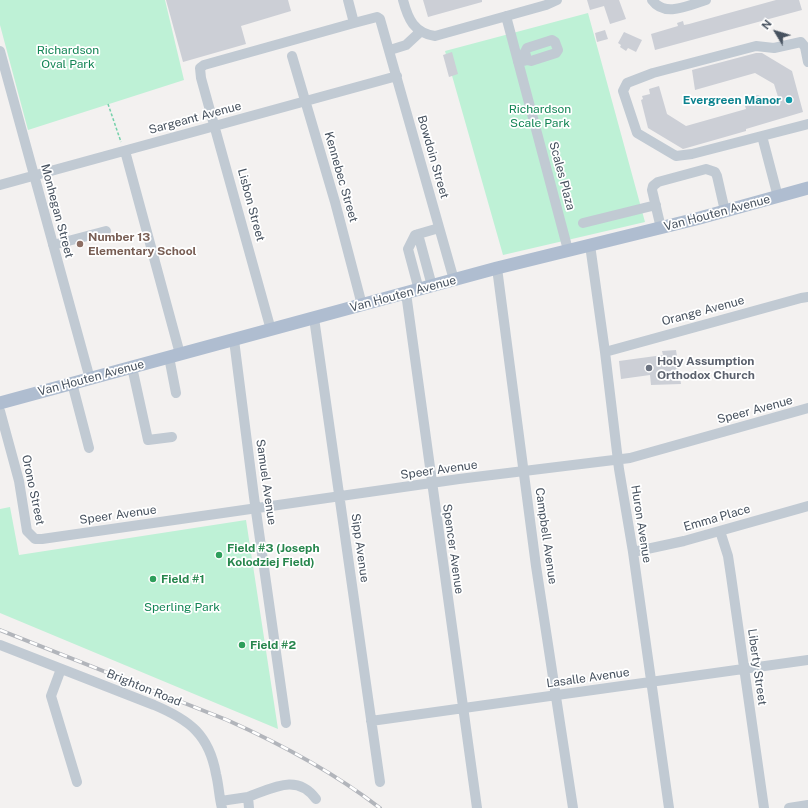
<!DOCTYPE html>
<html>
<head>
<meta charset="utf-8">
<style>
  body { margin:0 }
  #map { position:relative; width:808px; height:808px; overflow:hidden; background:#f3f1f0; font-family:"Public Sans",sans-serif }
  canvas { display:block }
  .north { position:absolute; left:756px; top:12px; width:40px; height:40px; -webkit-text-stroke:3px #fff; paint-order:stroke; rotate:308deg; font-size:11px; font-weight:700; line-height:16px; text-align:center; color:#47525f }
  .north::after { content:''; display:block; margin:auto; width:14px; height:18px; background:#47525f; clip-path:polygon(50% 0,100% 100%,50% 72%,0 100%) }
</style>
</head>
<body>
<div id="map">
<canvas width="808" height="808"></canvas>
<div class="north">N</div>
</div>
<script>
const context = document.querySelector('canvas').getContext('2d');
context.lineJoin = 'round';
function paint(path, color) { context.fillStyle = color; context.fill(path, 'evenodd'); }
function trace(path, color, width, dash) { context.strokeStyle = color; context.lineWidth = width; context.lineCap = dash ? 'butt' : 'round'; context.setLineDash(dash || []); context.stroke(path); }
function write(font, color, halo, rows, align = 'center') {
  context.font = font + ' "Public Sans",sans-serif'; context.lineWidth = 3.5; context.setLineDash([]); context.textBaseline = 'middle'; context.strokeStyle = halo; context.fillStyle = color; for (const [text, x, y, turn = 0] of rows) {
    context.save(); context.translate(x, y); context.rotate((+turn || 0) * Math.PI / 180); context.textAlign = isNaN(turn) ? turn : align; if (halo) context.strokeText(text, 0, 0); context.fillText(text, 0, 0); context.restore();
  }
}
paint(new Path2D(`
  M0,0H165L184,80L28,130L0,25Z
  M588,13L645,222L503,255L445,51Z
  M10,507L19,555L246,520L278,729L0,613V509Z`), '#bef1d6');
paint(new Path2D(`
  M166,0H288L291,11L241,26L246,44L183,62Z
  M423,0H482V2L428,17Z
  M587,0H619L626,19L610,24L604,6L590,10Z
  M776,0H799L802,10L655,50L651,34L678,26L677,23L683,21L684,25L689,24Z
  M605,30L608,39L597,42L595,33Z
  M624,32L642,40L636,52L628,48L626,51L620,47L621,45L618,43Z
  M452,52L458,74L449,77L443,55Z
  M756,53H762L792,71L803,112L746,129V131L683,149L648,128L641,100L643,99L642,96L650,94L649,89L659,86L667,114L686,126L746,109L744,103L748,97L758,95L763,98L765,104L779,100L774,84L755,73L695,90L692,70Z
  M676,350L681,384L651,385L650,375L621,379L619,361L663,355L662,351Z`), '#cccfd6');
trace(new Path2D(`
  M108,104L121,142`), '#74d1aa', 1.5, [3, 2]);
trace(new Path2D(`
  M348,0L354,23
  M403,0C408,19 414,33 435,36L546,5L557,0
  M652,0C665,18 689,5 706,0
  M506,16L568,250
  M390,50L406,45L420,32
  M0,51L90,379
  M292,56L335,202L362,305
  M518,62L527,60L531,61L556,53L558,50L555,42L552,40L527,48L525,52L527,60
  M808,62L805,47L801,42L774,48L756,46L653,73L627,83L623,91L637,133L676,156L692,154L808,124
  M762,136L778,197
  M125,151L180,354
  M0,185L397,76
  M583,223L656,205
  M661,228L652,190L653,186L658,182L706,169L715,172L717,176L725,211
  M418,234L432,286
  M53,245L106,231
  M590,245L605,352L619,469L633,552L669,808
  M497,268L536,566L573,808
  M419,290L408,249L415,235L439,228
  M406,293L477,808
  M314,318L380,782
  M271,330L201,78L200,68L204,65L354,23L377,17L380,19L454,280
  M234,340L254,497L286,723
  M605,352L801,298L808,297
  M169,357L176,393
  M132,367L148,440L172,437
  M72,383L89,448
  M0,411L19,481L27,531L35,539H42L459,479L630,458L808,408
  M720,531L728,556L731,576L764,808
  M633,552L684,541L808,506
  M0,645L154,705C190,720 209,735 216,774C219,786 219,797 222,808
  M61,669L51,696L77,782
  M371,721L808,660
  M248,797C273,788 297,773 316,799
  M221,801L248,797L249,808
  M789,808L808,805`), '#c1cad3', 10);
trace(new Path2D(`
  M0,403L497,268L696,219L808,188`), '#afbdd0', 13);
const rail = new Path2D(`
  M0,630L227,720C281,744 333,772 380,808`);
trace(rail, '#b2b5bb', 4);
trace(rail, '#fff', 2.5, [8]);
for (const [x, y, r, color] of [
  [789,100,4,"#0f9aa8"],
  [80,244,4,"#8d6e63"],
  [649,368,4,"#6b7280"],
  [219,555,4,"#2e9e5b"],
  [153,579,4,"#2e9e5b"],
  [242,645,4,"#2e9e5b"]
]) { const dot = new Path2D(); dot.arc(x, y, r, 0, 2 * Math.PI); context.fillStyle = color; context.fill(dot); trace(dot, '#fff', 1.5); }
write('12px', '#138555', '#fff', [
  ["Richardson",68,50],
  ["Oval Park",68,64],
  ["Richardson",540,109],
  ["Scale Park",540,123],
  ["Sperling Park",182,607]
]);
write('bold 12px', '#0d838f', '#fff', [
  ["Evergreen Manor",781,100]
], 'right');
write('12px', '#47525f', '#fff', [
  ["Sargeant Avenue",195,118,-15],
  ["Bowdoin Street",433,157,74],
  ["Scales Plaza",562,176,75],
  ["Kennebec Street",341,177,74],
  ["Lisbon Street",251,205,75],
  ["Monhegan Street",57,211,75],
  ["Van Houten Avenue",717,213,-15],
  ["Van Houten Avenue",403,294,-15],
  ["Orange Avenue",703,311,-15],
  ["Van Houten Avenue",91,378,-15],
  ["Speer Avenue",755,410,-15],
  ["Speer Avenue",439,470,-8],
  ["Samuel Avenue",266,482,82],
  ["Orono Street",33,490,78],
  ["Speer Avenue",118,515,-8],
  ["Emma Place",717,518,-16],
  ["Huron Avenue",641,524,81],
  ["Campbell Avenue",546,536,82],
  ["Sipp Avenue",360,548,82],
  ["Spencer Avenue",453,549,82],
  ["Liberty Street",757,667,82],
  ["Lasalle Avenue",588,678,-8],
  ["Brighton Road",144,688,22]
]);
write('bold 12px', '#785e54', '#fff', [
  ["Number 13",88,237],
  ["Elementary School",88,251]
], 'left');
write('bold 12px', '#5b616d', '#fff', [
  ["Holy Assumption",657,361],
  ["Orthodox Church",657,375]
], 'left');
write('bold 12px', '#27864d', '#fff', [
  ["Field #3 (Joseph",227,548],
  ["Kolodziej Field)",227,562],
  ["Field #1",161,579],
  ["Field #2",250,645]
], 'left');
</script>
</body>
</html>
